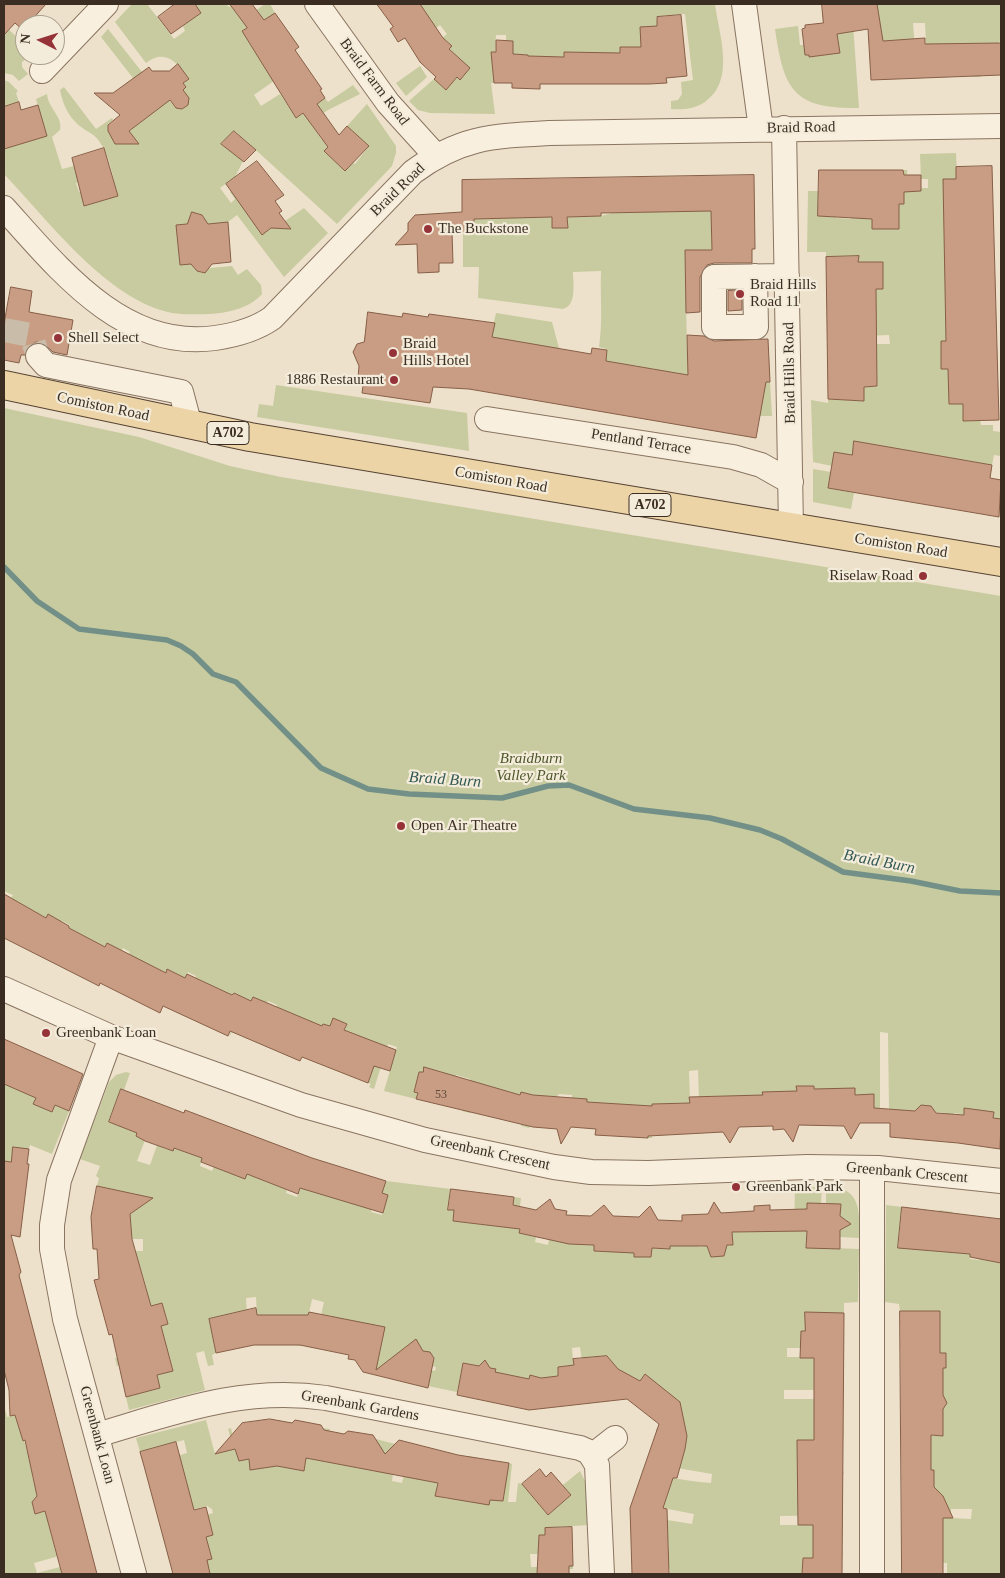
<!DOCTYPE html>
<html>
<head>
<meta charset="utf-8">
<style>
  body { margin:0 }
  #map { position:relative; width:1005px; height:1578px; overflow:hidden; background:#ede1cb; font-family:Georgia,serif }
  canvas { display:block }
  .frame { position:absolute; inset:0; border:5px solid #3b2d22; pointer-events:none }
  .north { position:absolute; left:15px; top:15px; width:50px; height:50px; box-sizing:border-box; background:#f4ecda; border:1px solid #aaa090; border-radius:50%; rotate:275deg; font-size:14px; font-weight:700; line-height:20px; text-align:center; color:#3b2d22 }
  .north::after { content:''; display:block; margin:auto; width:18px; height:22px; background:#953338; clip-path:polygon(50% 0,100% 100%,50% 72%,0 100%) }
</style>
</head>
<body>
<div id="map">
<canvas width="1005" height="1578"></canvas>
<div class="frame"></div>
<div class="north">N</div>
</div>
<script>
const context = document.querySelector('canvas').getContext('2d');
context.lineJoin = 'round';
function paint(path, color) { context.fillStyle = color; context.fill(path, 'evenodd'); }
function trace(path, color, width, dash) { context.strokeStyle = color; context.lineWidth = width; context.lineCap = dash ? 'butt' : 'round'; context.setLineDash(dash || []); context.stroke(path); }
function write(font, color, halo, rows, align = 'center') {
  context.font = font + ' Georgia,serif'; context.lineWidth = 4.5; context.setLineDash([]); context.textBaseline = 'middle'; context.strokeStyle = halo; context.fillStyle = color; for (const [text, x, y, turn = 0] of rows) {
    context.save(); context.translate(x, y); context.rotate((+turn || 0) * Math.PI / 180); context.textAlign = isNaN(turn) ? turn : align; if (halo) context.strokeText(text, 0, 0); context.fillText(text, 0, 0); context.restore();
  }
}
paint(new Path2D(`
  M132,4H147L174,39L185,31L183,26L201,13L195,4H224L230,7L232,4H247L236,12L242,20L265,4H270L275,13L249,31L247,28L243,31L266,69L278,78L254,95L261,106L280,94L296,118L325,98L328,102L353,85L360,94L328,110L310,122L322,140H334L324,151L345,171L353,163L355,164L369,146L347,126L367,104L396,146V153L392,166L337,224L235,131L221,144L243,161L235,177L220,188L231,203L235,199L230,192L241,184L267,231L273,226L280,229L285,221L304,208L328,233L284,277L237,215L228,222L206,224L201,215L196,213L189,224L177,225L180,265L194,263L197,271L203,273L210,268L232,266L238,275L247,269L261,285L262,294C250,308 227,313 210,314C197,314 184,315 172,313C107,300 48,220 4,174V149L30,141L44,127L36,99L47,94C48,108 63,117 60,130L52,137L62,169L74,166L79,182L76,183L79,192H82L84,206L118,196C113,179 110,155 99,141C95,135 90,133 84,129C70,120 63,106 60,90L64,87L96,129L112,118L113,120L108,124L110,126L133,142L134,138L129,131L148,116L125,84L133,78L101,37L108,29L142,72L176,108L182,109L188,105L183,90L186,87L183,83L189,79C177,63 166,48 146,63L115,22Z
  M420,4H715C719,35 736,80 705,102C694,109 683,110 671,109V101L678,100L682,94L681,82L693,80L685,14L656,17L658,27L664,26L669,78H666L665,62L642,56L634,47H621V56L550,57L528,68V55L513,54V41L506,40V35H496L494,83H491L495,114L430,113L418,110L409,101L434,79L446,90L457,77L460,79L461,60L449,49L452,46L446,40L439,48L418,57L447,34L440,25L431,32Z
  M867,4H1001V39L981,72V77H972L970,43H960V45L933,44L934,78H928L925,23H913L917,77L905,40L874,41Z
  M852,10L859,108C793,109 784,90 775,29L798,26L800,45H804L809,57L839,53L834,13Z
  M4,25L25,45V55H31L22,62V67L28,74L19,81L13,75L4,73Z
  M420,66L427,77L406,96L396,83Z
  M4,80L9,82L18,91L16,93L19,102L4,107Z
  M956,153L965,341H941V369H965L964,421L980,420L981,425H993V431L1001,432V456L994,455L992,465L854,441L852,455L834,452L832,466L813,462L811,400L828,403V399L864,401V387L877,386V369H863V344H890L889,335L863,336L876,325V308L863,289H883V262H858V256L826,257V252H807L808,191H819V216H832L836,206V218L851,219V206H872V229H899V204H904L903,170H907L908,191H921V188H928V179H921L920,154Z
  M719,210L726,250L685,251L687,351L769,357L770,373H762L765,382H770L772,416H760L687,388L678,373L670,372L667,384L656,383L658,370L650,368L636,379L638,366L629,365L627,378L603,374L607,349L599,347C603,321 600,297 601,271L573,272C573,284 577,305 563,309L478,298L479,267H463V232H474V219L552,217L568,227L567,217L601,216L612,213Z
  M496,313L552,322L559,348L556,366L509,340L492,337L487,354Z
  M276,385L467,413L469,451L257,417L259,404L273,406Z
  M4,408L139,437L230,466L281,477L1001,596V1119L993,1118L994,1112L979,1110L978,1116L954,1113L950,1142L943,1141L946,1113L933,1112L931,1106L918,1111L906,1110L905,1117L889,1110L888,1033L880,1032V1123H874V1095H855V1088L815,1125L814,1086H797V1092H763V1124L735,1096H710V1117L700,1132L698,1070L689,1071L690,1103L652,1104V1138H648L649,1119L585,1125L587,1100L572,1098V1095L559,1094L531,1122L529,1128L521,1126L520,1095L489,1087L470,1113L462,1111L470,1079L456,1075L455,1078L424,1067L423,1072H419L414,1092L418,1093L416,1099L384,1091L397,1047L388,1044L374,1089L369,1087L371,1084L368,1083L373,1069L365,1065L382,1045L344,1032L347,1024L333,1019L330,1026L323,1024L316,1042L275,1010L277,1005L268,1001L265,1006L262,1001L253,998L236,1034L232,1032L229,1037L243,997L234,993L232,995L195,978L196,976L188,972L178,992L177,1012L163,1006L167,998V969L166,973L128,955L130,952L123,948L114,965L107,943L105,947L69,928L70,925L62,921L53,936L46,918L11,898L13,895L4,891Z
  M813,469L831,472L828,488L854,493L851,509L813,502Z
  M8,1064L21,1072L14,1088L37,1096L33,1104L52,1112L55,1105L69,1111L52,1154L30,1145L29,1149L11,1162L4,1161V1072Z
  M126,1072L130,1073L124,1090L121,1089L109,1122L120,1126L123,1120L145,1140L137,1161L150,1165L165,1123L163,1148L172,1151L174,1148L202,1158L200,1166L212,1171L214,1166L224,1170L239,1130L244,1132L238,1150L247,1174L287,1190L286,1193L297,1197L312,1157L372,1209L371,1212L382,1215L388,1196L382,1193L386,1181L451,1189L448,1209L454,1210L453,1221L505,1227L512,1217L514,1197L521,1198L520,1206L524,1208L519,1233L536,1237L535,1242L548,1245L549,1239L594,1245V1251L608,1252L635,1224L634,1256L651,1257L652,1248L670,1249V1246H678L679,1221H682V1232L698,1231L699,1247L707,1246L712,1257L724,1256L727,1245H733L732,1231L738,1225L737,1212H744L745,1227L770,1232L794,1231L795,1188L822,1187L821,1204L807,1227L806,1247L859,1249L858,1302L844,1303V1313H806L814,1331H801V1343L805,1348H787V1357H814V1388H844V1390H784V1399H815L814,1430H844L843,1440H798V1471H843L844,1474L805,1475V1512H843V1515L780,1516V1525H813V1552H842L843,1555H813V1558H803L802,1574H670V1569H662L661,1551L669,1550L668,1540L661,1539L630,1514L692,1524L694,1514L663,1508L672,1482L642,1472L643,1469C667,1478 687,1481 711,1483L712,1474L677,1468L681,1455L684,1452L685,1442L656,1433V1429L684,1423L632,1376L622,1391L607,1356L582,1362L580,1347L572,1348L574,1371H571L570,1365L558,1367V1376L543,1378L546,1408L540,1409V1378L530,1376L529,1379L500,1374L494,1404L493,1403V1399L487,1398L495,1369L489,1368L488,1365L482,1363L479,1366L463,1363L457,1392L428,1386L431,1370L435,1371L436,1367L432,1366L434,1356L418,1353L420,1345L414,1341L375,1372L321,1315L324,1302L312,1299L302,1346L292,1345V1315H257L256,1297L246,1298L247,1313H237L209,1319L216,1353L212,1355L214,1365L208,1366L204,1351L196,1353L205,1390L129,1410L126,1397L160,1388L157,1375L173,1370L168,1352L117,1366L115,1358L134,1353L161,1326L168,1324L162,1303L121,1314L147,1290L140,1266L131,1267L132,1251H143V1239H132L131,1233L92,1235L91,1217L125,1224L97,1186L99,1178L96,1176L100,1166L80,1159L109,1082L116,1075Z
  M826,1187C861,1186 860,1211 859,1238L840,1237V1230L846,1227V1220L840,1216L841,1204H826Z
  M886,1205L902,1207L898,1247L936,1251L939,1210L953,1212L948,1251L971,1248L970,1259L979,1260L980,1249L991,1250L996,1218H1001V1574H947V1563H933L943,1548V1523L933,1522L943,1496L931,1494V1480H901V1477L934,1478V1471L931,1470V1439H901V1434L943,1436L942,1409L946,1403L942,1397L943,1368H946V1354L901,1352L900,1343H940V1311H900L899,1304L885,1302ZM951,1509H972L971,1519L951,1518Z
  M4,1405L7,1417L15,1415L20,1430L57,1420L58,1424L22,1433L33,1471L68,1462L69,1466L32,1475L34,1483L37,1482L41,1495L37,1496L32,1502L35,1514L79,1503V1506L46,1515L56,1553L90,1545L91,1547L34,1563L37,1573L60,1567L62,1574H4Z
  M206,1420L215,1454L234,1449L228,1429L231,1428L234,1443L240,1447L235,1449L239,1460L249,1459L250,1469L268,1422L279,1420V1440L306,1458L317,1459L323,1428L330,1429L324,1461L372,1458L376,1439L395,1444L390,1472L393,1473L392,1481L402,1483L404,1475L431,1448L425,1480L428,1481L429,1478L438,1480L435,1496L449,1499L452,1488L461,1490L468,1456L478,1458L473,1487L491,1490L509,1463L512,1464L508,1502H516L518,1483L522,1484L548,1515L571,1495L563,1485L580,1471L585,1481L588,1525L545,1528V1535L539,1536L543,1554H530L531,1567L573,1566V1569L537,1570V1574H210L199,1539L213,1535L209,1520L162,1533L161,1529L200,1519V1517L213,1513L212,1509L207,1506L191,1510L184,1483L151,1492L148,1481L181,1472L177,1456L187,1453L184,1440L140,1452L136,1438Z`), '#c7cb9f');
trace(new Path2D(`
  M4,567L37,601L79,629L167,640L181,646L193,654L213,674L236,682L321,768L368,789L409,794L502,798L548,786L569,785L634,809L710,818L760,830L782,839L843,872L911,881L960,891L1001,893`), '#729087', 5.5);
const building = new Path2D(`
  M4,4H46L23,30L15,23L4,35Z
  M175,4H195L201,13L171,34L158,17Z
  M230,4H252L264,20L275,13L299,47L295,50L322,89L320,90L325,98L317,104L339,135L347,126L369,146L345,171L324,151L328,147L303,113L296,118L242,31L247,28Z
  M377,4H420L443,38L452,46L449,49L470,68L460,80L457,77L446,90L434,79L436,77L420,62L405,38L398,42L390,29L393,27Z
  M822,4H877L883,41L925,38V44L1001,43V75L871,80L868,29L837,34L840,53L809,57V55H805L802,29L805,28V25L823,23Z
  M681,15L687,76L666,78L667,83L649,84H540V89L512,88V83H494L491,52H496V40L513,41V54L528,55V56L564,57V52L620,53V47H641L640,27L657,26V17Z
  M178,64L189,79L183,83L186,87L183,90L189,98L188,105L182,109L176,108L170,100L129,131L139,144H115L108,131V125L120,115L94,93H113L149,67L152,71H169Z
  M19,102L21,110L38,105L47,136L4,149V107Z
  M234,131L256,150L244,162L221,144Z
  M104,148L118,196L84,206L72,158Z
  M257,161L284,195L275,201L282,211L279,213L291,229L271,228L262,235L226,184Z
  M992,166L999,420L963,421V404H949L948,369H941V341H946L943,179H956V167Z
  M819,170H903L904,175H921V191L904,192V204H899V229H872V219L818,216Z
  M754,175L755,249H752V263H714L707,265L700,277V312L686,313L685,250H712L711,211L601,213V216L567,217L568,228H552V217L474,219V232H452L453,263H439V272L418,273L417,244L395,245L408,231V223L415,215L462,212V180Z
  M192,212L202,215L208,224L228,222L231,262L212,264L205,273L197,271L191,264L180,265L176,225L187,224Z
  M859,256L858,262H883V289H876L877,386L864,387V401L828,399L826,257Z
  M11,287L32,291L29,312L73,320L67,355L53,352L43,343L36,342L29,346L25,355H21L19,363L4,360V324Z
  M742,290V310L728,311V291Z
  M368,312L402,317L403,313L428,317L429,314L495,323L492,337L591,354L592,348L607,350L606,361L688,375L687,335L704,336L714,341L768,339L770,382H766L756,438L469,389L433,387L430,403L362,393L364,379L358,378L359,366L353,352L357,344L364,342Z
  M854,441L992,465L990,478L1001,480L999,517L828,488L834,452L852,455Z
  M4,894L46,918L48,914L69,926V928L105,947L107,943L166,973L167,969L185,978L187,974L232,995L234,993L251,1001L253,997L322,1026L323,1024L330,1026L333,1018L347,1024L344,1030L396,1050L390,1071L374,1066L368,1083L302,1057L300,1061L230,1031L228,1036L163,1006L160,1013L100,983L99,986L4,938Z
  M4,1039L83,1074L69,1111L55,1105L52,1112L33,1104L36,1098L4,1084Z
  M424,1067L520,1095L521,1092L533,1095L587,1099V1102L652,1106V1104L690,1103L689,1097L763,1095L762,1092L797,1091L796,1086H814V1089L855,1088V1095L874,1094V1108L915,1111L921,1105L931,1106L936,1113L964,1115V1108L994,1112L993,1118L1001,1119L1000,1149L958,1143L890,1137V1123H860L851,1139L844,1126L799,1125L793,1142L784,1129L773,1130V1126L739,1127L730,1143L723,1132L648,1136V1138L595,1135L596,1129L571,1127L561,1144L557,1129L533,1127L416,1099L418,1093L414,1092L419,1072H423Z
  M121,1089L184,1113L185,1110L312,1158L386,1181L382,1193L388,1195L383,1213L300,1188L298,1194L247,1174L245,1179L201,1162L202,1158L174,1148L173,1151L145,1141L136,1136L137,1133L109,1122Z
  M13,1147L29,1149L27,1164H29L20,1237L11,1235L21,1272L19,1275L97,1574H62L45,1511L35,1514L32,1502L37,1496L25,1440L23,1441L15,1415L10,1416L9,1390L4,1370V1161L11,1162Z
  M97,1186L153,1198L130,1214L132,1239L151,1306L162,1303L168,1324L161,1326L173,1371L157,1375L160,1388L126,1397L112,1334L109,1335L94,1280L99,1279L97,1249H93L91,1217Z
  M451,1189L514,1197L513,1205L536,1210L550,1199L555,1209L567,1211L566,1215L591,1216L604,1205L613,1216L639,1217L650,1206L658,1220L682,1221V1215L708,1214L714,1202L721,1213L754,1211V1206L770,1205V1210L807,1209V1203L841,1204L840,1216L851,1224L840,1230V1249L806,1248L807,1231L732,1232L733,1245H727L724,1256L711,1257L707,1246H670V1249L652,1248L651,1257H634V1253L594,1251V1245L569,1244L519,1233L520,1229L453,1221L454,1210H448Z
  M902,1207L1001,1219V1263L970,1257V1254L898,1248Z
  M256,1308L257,1315H308L309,1312L385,1327L376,1370L416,1339L423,1351L430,1352L434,1358L428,1388L363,1372L355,1360L348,1359L349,1355L300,1345H254L216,1353L209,1319Z
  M900,1311H940V1353H946V1368H943V1395L947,1403L943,1409V1436L931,1435V1470H934V1487L943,1496L953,1518H943V1574H902Z
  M805,1312L844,1313L842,1574H802L803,1558H813V1525H798L797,1440H814V1358H800L801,1331H805Z
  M607,1356L618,1369L640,1381L645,1374L680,1402L687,1436L685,1449L677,1478H673L663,1508L667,1509L669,1574H632L630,1508L659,1424L627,1399L529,1410L457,1395L463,1363L479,1366L485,1360L490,1368L496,1369L495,1372L529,1379L530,1375L541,1378L558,1376V1367L574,1365L573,1359Z
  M270,1419L292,1423L295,1420L321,1425L324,1430L344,1434L348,1431L373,1435L385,1454L399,1440L458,1455L509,1463L503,1501L490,1500L489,1505L435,1496L438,1483L306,1458L304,1471L277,1466L250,1470L249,1459L239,1461L235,1449L215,1454L242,1423Z
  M176,1442L194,1510L206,1507L213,1535L206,1537L212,1559L207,1560L210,1574H173L144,1466L140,1452Z
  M540,1469L546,1477L551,1472L571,1495L548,1515L522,1484Z
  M572,1527L573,1566H569V1574H537L539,1535H545V1528Z`);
paint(building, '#c89d83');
trace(building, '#875e47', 1);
trace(new Path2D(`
  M4,330L31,335L38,356`), '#c9bda9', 24, [24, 12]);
const minor = new Path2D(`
  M317,4L388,103L436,156
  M744,4L761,129
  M42,71L106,4
  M784,128L791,528
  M4,208C59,269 123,351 215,338C236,335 255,330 272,318L413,172C460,137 492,136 549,133L1001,126
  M755,276L756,327H714V277L787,276
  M38,356L46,365L181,392L190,426
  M487,419L733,457L761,465L791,482
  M4,989L111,1037L301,1105L425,1140L554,1167L591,1172L648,1173L807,1167L878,1168L1001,1181
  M111,1037L59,1180L52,1225V1249L65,1319L134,1574
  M872,1168V1574
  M97,1435C175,1412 243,1386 326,1398L580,1448L589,1452L597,1465L602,1574
  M592,1456L615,1438`);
const major = new Path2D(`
  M4,385L250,437L1001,562`);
trace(minor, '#897460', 26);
trace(major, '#574333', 30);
trace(minor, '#f8efde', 24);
trace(major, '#ecd4a7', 28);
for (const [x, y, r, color] of [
  [428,229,5,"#953338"],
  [740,294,5,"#953338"],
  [58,338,5,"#953338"],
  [393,353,5,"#953338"],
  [394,380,5,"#953338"],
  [923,576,5,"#953338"],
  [401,826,5,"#953338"],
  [46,1033,5,"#953338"],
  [736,1187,5,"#953338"]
]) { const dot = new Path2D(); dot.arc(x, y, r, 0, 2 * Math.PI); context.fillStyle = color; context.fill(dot); trace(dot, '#f4ecda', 2); }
write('12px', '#5e493a', null, [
  ["53",441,1095]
]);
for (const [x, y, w] of [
  [228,433,42],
  [650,505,42]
]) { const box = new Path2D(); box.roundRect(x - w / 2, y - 11.5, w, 23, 4); context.fillStyle = '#f4ecda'; context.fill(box); trace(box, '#3b2d22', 1); }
write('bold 14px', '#3b2d22', null, [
  ["A702",228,433],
  ["A702",650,505]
]);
write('15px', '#3b2d22', '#f4ecda', [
  ["Braid Farm Road",374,82,53],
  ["Braid Road",801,128,-1],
  ["Braid Road",398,190,-44],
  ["Braid Hills Road",790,373,-91],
  ["Comiston Road",103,407,12],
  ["Pentland Terrace",641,442,9],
  ["Comiston Road",501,480,10],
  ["Comiston Road",901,546,9],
  ["Greenbank Crescent",490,1153,12],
  ["Greenbank Crescent",907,1173,5],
  ["Greenbank Gardens",360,1406,10],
  ["Greenbank Loan",97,1435,75]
]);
write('15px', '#3b2d22', '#f4ecda', [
  ["The Buckstone",438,229],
  ["Braid Hills",750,285],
  ["Road 11",750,302],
  ["Shell Select",68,338],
  ["Braid",403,344],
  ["Hills Hotel",403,361],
  ["1886 Restaurant",384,380,"right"],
  ["Riselaw Road",913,576,"right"],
  ["Open Air Theatre",411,826],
  ["Greenbank Loan",56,1033],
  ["Greenbank Park",746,1187]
], 'left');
write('italic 15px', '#4c562a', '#f4ecda', [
  ["Braidburn",531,759],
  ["Valley Park",531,776]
]);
write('italic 16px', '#335955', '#f4ecda', [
  ["Braid Burn",445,780,4],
  ["Braid Burn",879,862,11]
]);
</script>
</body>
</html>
